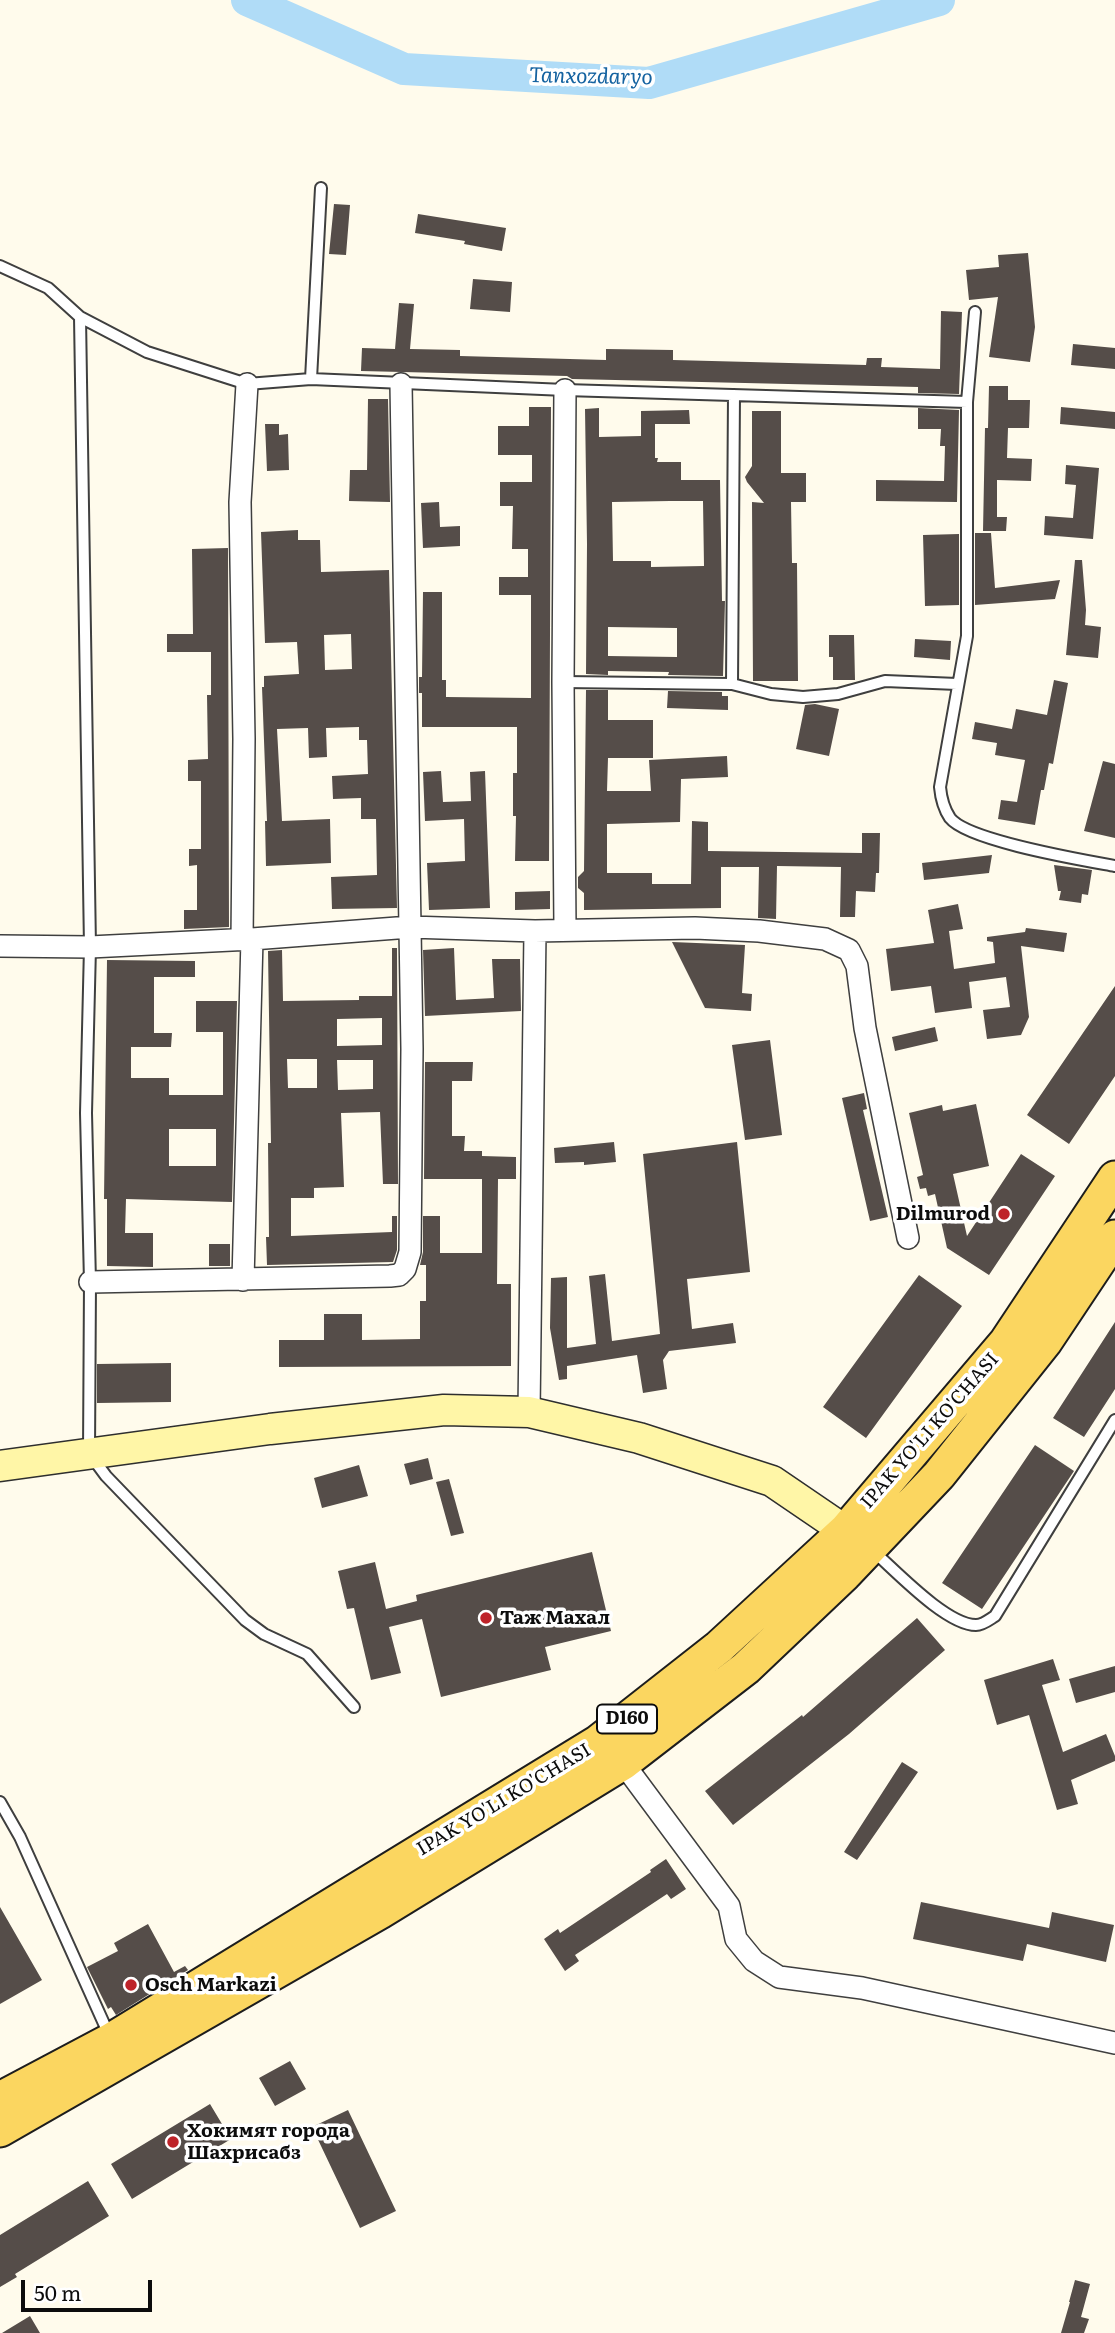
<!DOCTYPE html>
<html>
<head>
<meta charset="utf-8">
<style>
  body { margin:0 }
  #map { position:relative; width:1115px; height:2333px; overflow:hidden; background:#fffbec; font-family:Literata,serif }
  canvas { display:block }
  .scale { position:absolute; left:21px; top:2280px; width:131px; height:32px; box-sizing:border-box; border:4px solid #0c0c0c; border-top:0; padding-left:9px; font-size:21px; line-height:24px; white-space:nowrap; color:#0c0c0c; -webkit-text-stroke:5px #fff; paint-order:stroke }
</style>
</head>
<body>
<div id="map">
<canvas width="1115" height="2333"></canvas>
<div class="scale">50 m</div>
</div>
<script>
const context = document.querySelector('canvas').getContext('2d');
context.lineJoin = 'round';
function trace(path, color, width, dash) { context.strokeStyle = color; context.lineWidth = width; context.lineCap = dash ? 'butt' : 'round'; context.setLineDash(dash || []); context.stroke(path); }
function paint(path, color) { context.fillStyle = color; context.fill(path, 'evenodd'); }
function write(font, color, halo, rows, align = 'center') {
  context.font = font + ' Literata,serif'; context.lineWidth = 7; context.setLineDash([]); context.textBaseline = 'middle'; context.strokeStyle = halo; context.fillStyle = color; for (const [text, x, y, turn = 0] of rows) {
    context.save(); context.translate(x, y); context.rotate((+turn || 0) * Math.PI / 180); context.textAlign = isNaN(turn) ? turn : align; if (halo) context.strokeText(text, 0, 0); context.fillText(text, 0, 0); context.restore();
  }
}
trace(new Path2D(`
  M247,0L404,69L649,83L939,0`), '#b0dcf7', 32);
paint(new Path2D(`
  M334,204L350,205L346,255L329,254Z
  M418,214L506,228L502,251L464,244L465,241L415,233Z
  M1028,253L1035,327L1030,362L989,357L998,297L969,300L966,270L999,267L998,255Z
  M473,279L512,282L510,312L470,309Z
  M399,303L414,304L410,349L460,350V356L606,360V349L673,350V360L866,365L867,358H882L881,367L940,369L941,311L962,312L959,394L918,393V387L572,379L567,376L361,371L362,348L395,349Z
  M1073,344L1115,348V369L1071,365Z
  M989,386H1008V400H1030L1029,428H1008L1007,458L1032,459L1031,481L997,480V517H1007L1006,531H983L985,428H988Z
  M368,399H388L390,502L349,501L350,470H367Z
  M529,407H551L549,861H515L516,816H513V773H517V727H422V693H419V677H422L423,592H442V680H446V697L531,698V595H499V577H528V549H512L513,506H500V482H532V455H498V426H529Z
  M1061,407L1115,412V429L1060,424Z
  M599,408V437L641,436V411L689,410L690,424H655V458H658L657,462H681V480H720L722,601H725L723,676L668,675L669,672L608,671V675L586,674L587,544L585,409ZM670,501H703L704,566L651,567V561H613L612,502ZM608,627L677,628V657L608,656Z
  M918,408L959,410L957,502L876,501V480L944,481L945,446H940L941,429H918Z
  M752,411H781V473H806V502H791L792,563H797L798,681H753L752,502L764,503L747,482L745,477L752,466Z
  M265,424H279V435L288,434L289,470L267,471Z
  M1066,465L1099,468L1093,539L1044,535L1045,516L1073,518L1076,485L1065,484Z
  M439,502L440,527L460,526V546L423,548L421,503Z
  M298,530V540H320L321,572L389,570L397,908L332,909L331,877L377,875L376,819H361V798L333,799L332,776L368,774L367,740H359V727L326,728L327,757L309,758L308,728L277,729L282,821L330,819L331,863L266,866L265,821H267L262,687H264V676L299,674L297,642L265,643L261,532ZM351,634L352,669L325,670L324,635Z
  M975,533H991L995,588L1060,580L1055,599L975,605Z
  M959,534V605L925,606L923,535Z
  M228,548L229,927L184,929V910H197V865L189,866V849H201V781H188V760L208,759L207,695H211V652H167V634H193L192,549Z
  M1075,560H1082L1086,610L1085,625L1101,627L1098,658L1066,655Z
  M829,635H854L855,680H833V657H829Z
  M915,639L951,641L950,660L914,657Z
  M1054,680L1068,683L1053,764L1049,763L1044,790H1041L1035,825L998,819L1001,800L1017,802L1025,760L995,755L997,743L972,739L975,722L1012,729L1016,709L1047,715Z
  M586,690H608V720H653V758H608L607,791H651L649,760L727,756L728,777L681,779L680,822L607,824V873H652V884H691L692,821L708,822V851L862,853V833H880L879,873H876L875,892L856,891L855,917H840L841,867L777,866L776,919L758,918L759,867H721V908L584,910V893L578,888V877L584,871Z
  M668,691L722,692V696H728V710L667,708Z
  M815,704L839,709L829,756L796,749L805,705Z
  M1103,761L1115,764V838L1084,831Z
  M441,771L443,802L471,801L470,772L485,771L490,908L429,910L427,863L465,861L464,819L425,821L423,772Z
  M992,855L989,873L924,880L922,863Z
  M1054,865L1092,870L1088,895L1082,894L1081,903L1059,900L1061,891H1058Z
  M550,891V909L515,910V892Z
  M958,904L963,929L949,931L954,969L995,963L993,942L987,941V937L1025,932L1026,928L1067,933L1064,952L1021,946L1029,1017L1021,1035L987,1039L983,1010L1010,1007L1006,977L969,982L972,1008L935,1013L931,986L891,991L886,949L934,943L928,910Z
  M672,942L745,945L742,993L752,994L751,1011L705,1008Z
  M392,948H397L398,1184H383L380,1112L341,1113L344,1187L314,1188V1198H291V1236L392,1232V1216H397V1250L393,1262L267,1265L266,1237H269L268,1143H271L268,951L282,950L283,1001L359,1000V996H392ZM382,1018V1045L337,1046V1019ZM287,1059H317V1088H288ZM337,1060H373V1089L338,1090Z
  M454,948L456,1000L494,998L492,959H520L521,1011L425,1016L423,950Z
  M107,960L195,961V977H154V1033H172L171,1047H131V1078H169V1095H223V1032H196V1001H237L232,1202L126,1199L125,1233H153V1267L107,1266V1199H104ZM169,1129H216V1166H169Z
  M1115,986V1076L1069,1144L1027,1115Z
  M935,1027L938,1041L895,1051L892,1037Z
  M770,1040L782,1135L745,1140L732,1045Z
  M425,1062H473L472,1081H452V1136H465L464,1151H482V1156L516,1157V1179H498L497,1284H511V1366L279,1367V1340H324V1314H362V1340L420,1339V1301H426V1265H420L423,1252V1216H440V1253H482V1179H424Z
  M864,1093L867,1109L863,1110L888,1217L870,1221L842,1098Z
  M976,1104L989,1166L953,1174L967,1236L1021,1154L1055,1176L989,1275L947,1248L935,1194L928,1196L926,1188L920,1189L917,1177L923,1175L909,1113L942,1105L943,1111Z
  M614,1142L616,1162L584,1165V1162L555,1163L554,1148Z
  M737,1142L750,1272L687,1279L692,1329L733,1323L736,1343L669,1351L663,1360L667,1389L643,1393L637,1355L567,1366V1379L559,1380L550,1328L551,1278L567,1277V1348L596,1344L589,1276L605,1274L612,1341L660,1334L643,1154Z
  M209,1244H230V1266H209Z
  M919,1275L962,1306L866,1438L823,1407Z
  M1115,1322V1389L1084,1437L1053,1418Z
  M171,1363V1402L97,1403V1364Z
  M1035,1445L1074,1471L982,1609L942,1583Z
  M428,1458L433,1479L410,1485L404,1464Z
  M359,1465L368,1496L322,1508L314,1478Z
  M449,1479L464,1533L451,1536L436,1482Z
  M592,1552L611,1631L545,1647L551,1670L441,1697L422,1619L389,1627L401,1673L371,1680L354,1608L347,1609L338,1571L375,1562L386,1609L417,1601L416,1595Z
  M917,1618L945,1650L849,1734L733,1825L705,1791L802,1715L803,1717Z
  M1053,1659L1060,1680L1042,1685L1063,1752L1106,1734L1115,1756V1761L1071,1780L1078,1804L1057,1810L1029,1715L997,1725L984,1680Z
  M1115,1666V1692L1076,1703L1069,1679Z
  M902,1762L918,1772L857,1860L844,1852Z
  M666,1859L686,1889L671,1899L667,1894L575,1955L579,1961L565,1971L544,1939L558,1929L560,1933L651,1872L650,1870Z
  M921,1902L1049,1928L1052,1912L1114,1925L1106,1962L1027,1944L1023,1961L913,1939Z
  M0,1907L42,1980L0,2004Z
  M148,1924L174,1972L185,1966L188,1970L116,2015L111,2007L108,2009L87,1967L118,1951L114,1943Z
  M290,2061L306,2089L275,2106L259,2078Z
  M210,2104L231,2139L132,2199L111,2164Z
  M348,2110L396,2211L360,2228L312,2127Z
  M88,2181L109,2216L15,2274L17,2277L0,2287V2235Z
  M1075,2280L1090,2284L1081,2317L1089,2319L1084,2333H1061L1070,2302H1069Z
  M30,2316L40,2333H2Z`), '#554d49');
const service = new Path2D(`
  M0,266L48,288L80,317L147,352L247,384L311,379L565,390L967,402V636L940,787C941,798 944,809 950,818C968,841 1083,860 1115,866
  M80,317L90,947L86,1113L90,1282L89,1453L106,1476L245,1620L264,1634L307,1654L354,1707
  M311,379L321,188
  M967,402L975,312
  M563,682L732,684L771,694L803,697L838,694L885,681L957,684
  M732,684L734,395
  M872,1550C895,1570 946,1625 976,1625C983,1625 990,1619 995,1616L1115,1420
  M0,1802L20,1837L110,2037`);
const minor = new Path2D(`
  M565,929L563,682L565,390
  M242,940L244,739L240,502L247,384
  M0,946L90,947L252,939L410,927L535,931L695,928L759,931L825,939L849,950L857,966L865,1028L908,1238
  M243,1280L252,939
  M90,1282L390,1276L399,1275L405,1269L410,1252L412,1049L401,384
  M529,1412L535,931
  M623,1763L729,1906L736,1939L754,1961L779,1977L862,1988L1115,2043`);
const secondary = new Path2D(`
  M0,1466L270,1429L444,1410L529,1412L639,1438L772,1481L863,1543`);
const primary = new Path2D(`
  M0,2099L111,2040L598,1742L719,1647L846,1530L1006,1342L1115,1178
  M0,2130L380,1912L623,1763L746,1668L845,1574L939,1475L1045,1342L1115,1237`);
trace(service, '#3f3f3f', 14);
trace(minor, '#3f3f3f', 24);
trace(secondary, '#2e2e2e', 33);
trace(primary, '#1d1d1d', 37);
trace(service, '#fff', 10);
trace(minor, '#fff', 21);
trace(secondary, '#fff6a7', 30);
trace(primary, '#fbd660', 33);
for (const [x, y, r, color] of [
  [1004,1214,7,"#be2329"],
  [486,1618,7,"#be2329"],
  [131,1985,7,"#be2329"],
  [173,2142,7,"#be2329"]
]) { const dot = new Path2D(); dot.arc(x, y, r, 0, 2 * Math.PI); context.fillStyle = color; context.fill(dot); trace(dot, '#fff', 2.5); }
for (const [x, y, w] of [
  [627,1719,60]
]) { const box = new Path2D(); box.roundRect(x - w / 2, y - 14.5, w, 29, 5); context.fillStyle = '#fff'; context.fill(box); trace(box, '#0c0c0c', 2); }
write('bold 18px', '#0c0c0c', null, [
  ["D160",627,1719]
]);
write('bold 19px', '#0c0c0c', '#fff', [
  ["Dilmurod",990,1214,"right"],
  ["Таж Махал",500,1618],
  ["Osch Markazi",145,1985],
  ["Хокимят города",187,2131],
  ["Шахрисабз",187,2153]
], 'left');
write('19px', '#0c0c0c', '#fff', [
  ["IPAK YO'LI KO'CHASI",930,1431,-49],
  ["IPAK YO'LI KO'CHASI",504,1800,-31]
]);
write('italic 21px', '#1462a0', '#fff', [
  ["Tanxozdaryo",591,77,1]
]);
</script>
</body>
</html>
